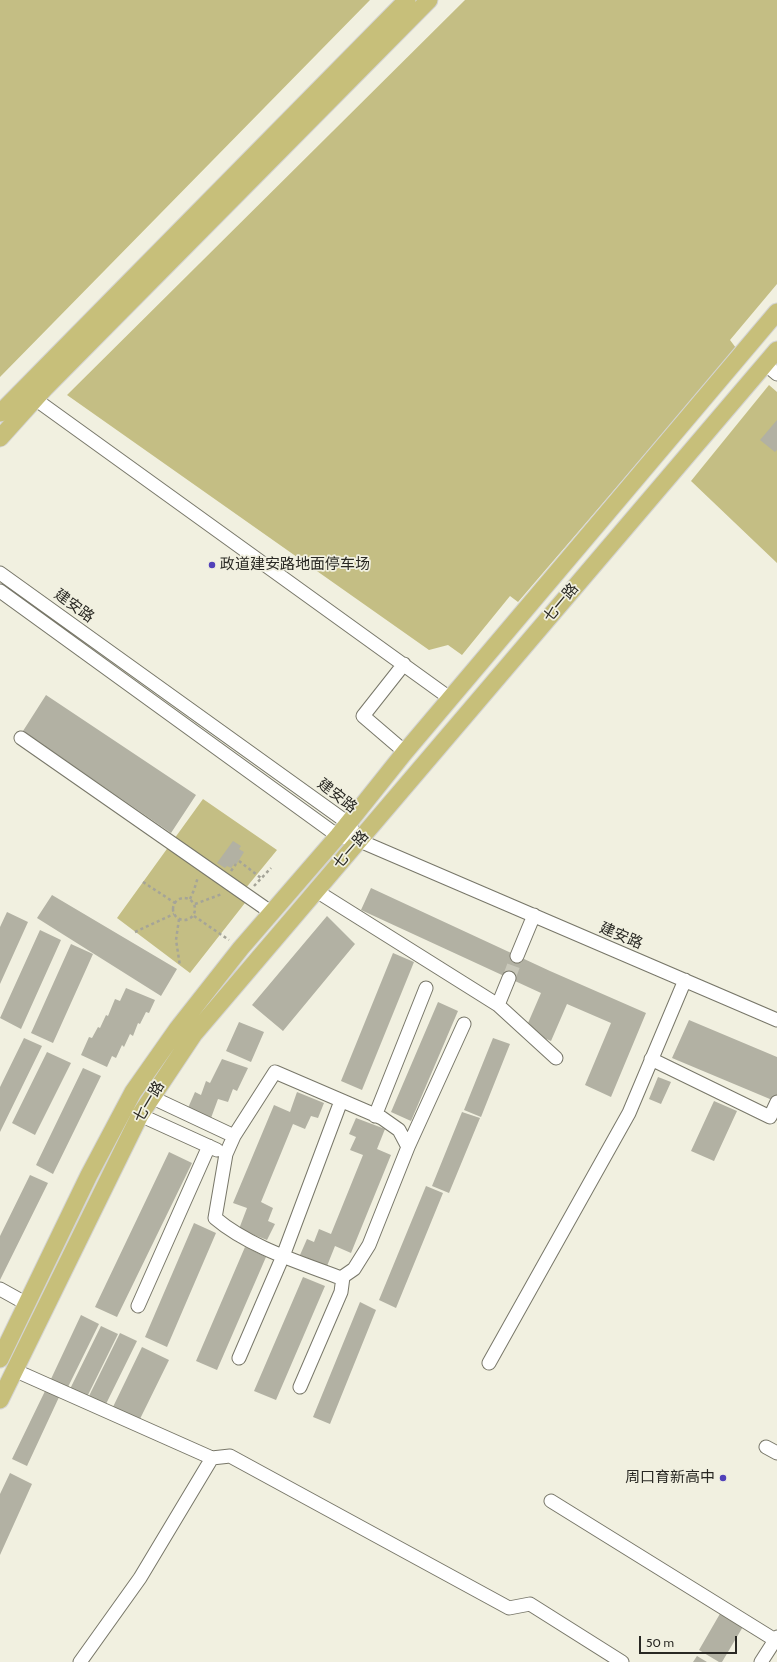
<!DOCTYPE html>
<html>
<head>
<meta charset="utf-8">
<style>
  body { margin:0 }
  #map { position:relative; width:777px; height:1662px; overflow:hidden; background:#f1f0e0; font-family:Cabin,sans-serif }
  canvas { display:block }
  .scale { position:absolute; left:639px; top:1636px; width:98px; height:18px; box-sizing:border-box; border:2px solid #292823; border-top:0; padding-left:5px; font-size:12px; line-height:14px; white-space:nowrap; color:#292823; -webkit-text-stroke:3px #f1f0e0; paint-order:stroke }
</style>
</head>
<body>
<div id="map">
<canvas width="777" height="1662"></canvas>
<div class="scale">50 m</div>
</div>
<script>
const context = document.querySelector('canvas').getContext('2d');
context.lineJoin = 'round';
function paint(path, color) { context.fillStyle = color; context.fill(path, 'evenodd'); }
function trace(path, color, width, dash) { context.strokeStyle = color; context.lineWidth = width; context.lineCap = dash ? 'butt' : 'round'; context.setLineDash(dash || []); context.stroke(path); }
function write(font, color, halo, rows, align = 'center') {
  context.font = font + ' Cabin,"Noto Sans SC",sans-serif'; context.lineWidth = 3.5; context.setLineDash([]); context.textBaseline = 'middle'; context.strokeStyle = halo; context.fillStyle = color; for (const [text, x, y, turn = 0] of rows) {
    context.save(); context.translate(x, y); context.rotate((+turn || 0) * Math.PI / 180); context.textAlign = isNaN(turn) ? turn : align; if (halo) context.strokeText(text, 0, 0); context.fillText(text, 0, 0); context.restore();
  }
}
paint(new Path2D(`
  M0,0H370L0,377Z
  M465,0H777V284L730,340L736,348L518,602L510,596L462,655L448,645L429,650L67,395Z
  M769,385L777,392V563L691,481Z
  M203,799L277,850L245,889L252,894L190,973L117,918Z`), '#c4be84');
paint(new Path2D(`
  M777,420V450L775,452L760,440Z
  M46,695L196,795L171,833L23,731Z
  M233,841L241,846L239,849L244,852L236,865L234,864L231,868L227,866L225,868L217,863Z
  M371,888L550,971L646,1013L611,1097L585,1085L611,1023L567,1004L551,1041L525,1030L541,993L361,910Z
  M52,895L177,969L161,996L37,918Z
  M7,912L28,922L0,984V927Z
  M327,916L355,944L283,1031L252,1005Z
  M40,930L61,940L21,1029L0,1018Z
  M71,944L93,954L53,1043L31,1033Z
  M393,953L414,962L362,1090L341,1081Z
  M126,988L155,1000L149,1013L146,1012L140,1024L138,1023L133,1036L130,1034L124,1047L122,1045L116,1058L112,1056L107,1067L81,1055L89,1037L92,1038L98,1027L100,1028L106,1015L108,1016L115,999L120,1001Z
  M438,1002L458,1011L411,1121L391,1112Z
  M689,1020L777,1057V1102L672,1058Z
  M239,1022L264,1032L251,1062L226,1051Z
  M24,1038L42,1046L0,1132V1087Z
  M493,1038L510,1044L481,1117L464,1110Z
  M47,1052L71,1063L35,1135L12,1123Z
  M222,1059L248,1068L237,1091L233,1089L228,1102L218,1099L211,1118L188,1108L195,1092L201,1095L206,1081L210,1083Z
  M83,1068L101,1076L53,1174L36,1165Z
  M658,1077L671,1082L661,1104L649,1099Z
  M297,1092L324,1103L318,1118L311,1116L305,1129L293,1124L261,1202L273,1208L268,1221L275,1224L267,1240L239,1229L247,1208L233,1203L274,1105L290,1112Z
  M714,1101L737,1111L714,1161L691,1151Z
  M462,1112L480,1118L449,1193L432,1186Z
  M356,1118L385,1129L377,1149L391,1155L351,1253L335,1246L327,1266L300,1255L307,1239L314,1242L319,1229L331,1234L363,1155L350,1150L356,1137L349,1134Z
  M169,1152L192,1163L117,1317L95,1307Z
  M30,1175L48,1183L0,1280V1236Z
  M426,1186L443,1193L396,1308L379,1300Z
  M194,1223L216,1233L167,1347L145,1337Z
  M245,1247L266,1257L217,1370L196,1361Z
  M303,1277L325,1286L276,1400L254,1391Z
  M360,1302L376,1310L330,1424L313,1417Z
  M81,1315L99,1324L68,1387L51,1379Z
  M101,1326L118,1334L87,1397L70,1389Z
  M120,1333L137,1341L106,1404L89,1396Z
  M142,1347L169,1360L139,1421L112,1409Z
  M46,1389L60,1395L27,1466L12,1459Z
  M10,1473L32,1484L0,1555V1494Z
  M721,1612L744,1625L722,1662H719L699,1650Z
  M697,1656L707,1662H693Z`), '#b2b1a3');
trace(new Path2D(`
  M509,978L517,956`), '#c9c8ba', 13, [13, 6]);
const minor = new Path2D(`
  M765,364L777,374
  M35,399L451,699
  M0,573L348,823L353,831
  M0,591L338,836L360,841L777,1020
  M404,664L363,716L405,752
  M21,738L272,913
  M318,892L498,1005L509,978
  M517,956L534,915
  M498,1005L556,1058
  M651,1059L770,1117L777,1102
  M275,1072L382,1118L399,1130L408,1147L369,1245L354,1269L341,1278C299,1262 249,1247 215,1218L226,1154L234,1136Z
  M151,1097L234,1136
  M140,1115L217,1150
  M375,1116L426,988
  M408,1147L464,1024
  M0,1289L27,1304
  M138,1306L209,1146
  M239,1358L283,1256L341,1101
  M489,1363L629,1113L685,980
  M14,1370L212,1458L230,1456L509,1608L530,1604L622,1662
  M300,1387L341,1292L343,1277
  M766,1447L777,1453
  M551,1501L775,1640
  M80,1662L140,1578L212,1458
  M761,1662L777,1637`);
const major = new Path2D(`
  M0,413L407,0
  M0,438L45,388L429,0
  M0,1359L89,1175L133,1092L178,1028L241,948L338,836L405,752L777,312
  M0,1400L140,1115L194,1034L777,350`);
trace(minor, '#787769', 15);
trace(major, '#d4d4d3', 19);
trace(new Path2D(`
  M239,861L261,878
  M231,871L236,864
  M143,882L175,903
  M254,886L271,868
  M173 909a11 11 0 1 1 22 0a11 11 0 1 1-22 0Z
  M190,899L194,890L198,877
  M195,904L222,894
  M194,916L229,940
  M179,919L176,940L180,966
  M135,932L174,914`), '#a5a498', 2.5, [3, 3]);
trace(minor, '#fff', 13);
trace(major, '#c7bf7a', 17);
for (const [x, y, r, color] of [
  [212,565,4,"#5141b9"],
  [723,1478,4,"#5141b9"]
]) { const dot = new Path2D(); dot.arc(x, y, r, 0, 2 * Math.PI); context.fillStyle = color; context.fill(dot); trace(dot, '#f1f0e0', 1.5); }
write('15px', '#292823', '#f1f0e0', [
  ["政道建安路地面停车场",220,565],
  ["周口育新高中",715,1478,"right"]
], 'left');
write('15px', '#292823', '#f1f0e0', [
  ["七一路",561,603,-50],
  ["建安路",74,606,36],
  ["建安路",337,796,38],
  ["七一路",351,850,-49],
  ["建安路",621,936,23],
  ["七一路",149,1102,-59]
]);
</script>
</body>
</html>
